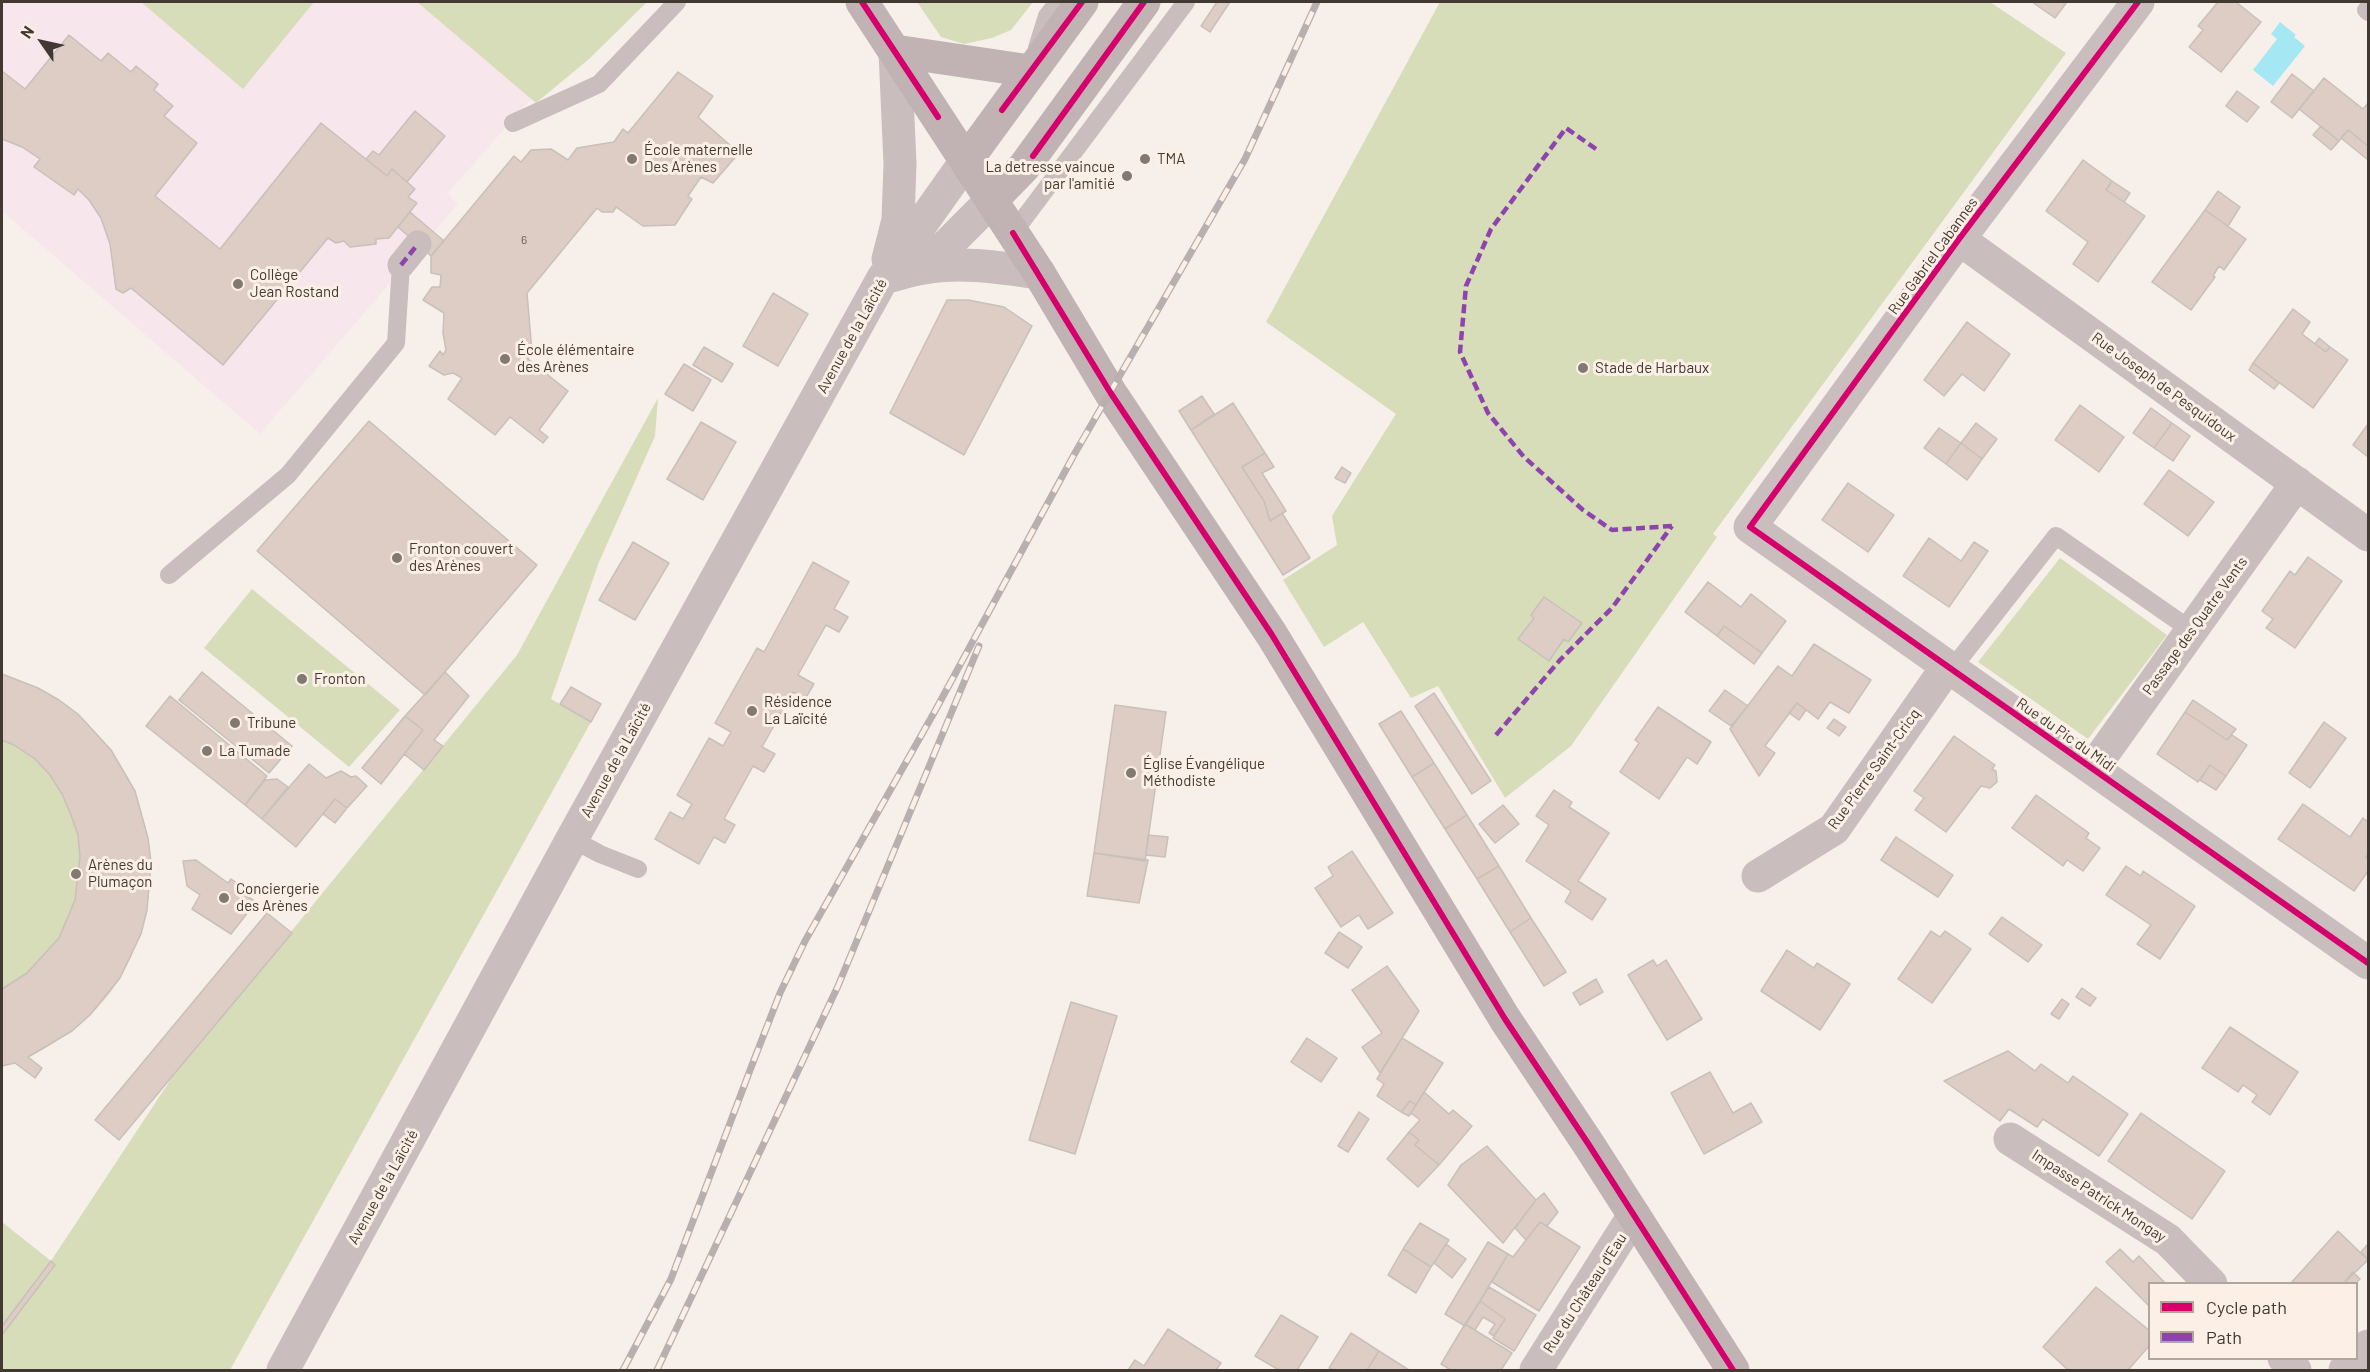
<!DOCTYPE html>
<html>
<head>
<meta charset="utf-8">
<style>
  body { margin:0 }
  #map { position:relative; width:2370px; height:1372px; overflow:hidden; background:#f7f0ea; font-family:Barlow,sans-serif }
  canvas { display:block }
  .frame { position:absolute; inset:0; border:3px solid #413932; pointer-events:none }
  .legend { position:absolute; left:2148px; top:1282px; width:210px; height:78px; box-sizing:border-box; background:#fcefe5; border:2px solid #b1a69d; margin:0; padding:8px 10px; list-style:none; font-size:18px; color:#413932 }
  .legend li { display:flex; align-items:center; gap:12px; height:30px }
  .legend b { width:30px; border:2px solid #b1a69d }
  .north { position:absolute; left:12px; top:12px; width:60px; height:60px; -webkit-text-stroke:4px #fcefe5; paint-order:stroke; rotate:304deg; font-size:16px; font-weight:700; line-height:24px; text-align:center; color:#413932 }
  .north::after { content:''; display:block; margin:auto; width:21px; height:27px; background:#413932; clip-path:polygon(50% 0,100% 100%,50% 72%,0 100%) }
</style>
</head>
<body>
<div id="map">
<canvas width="2370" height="1372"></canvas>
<div class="frame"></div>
<ul class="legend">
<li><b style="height:8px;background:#d6006c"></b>Cycle path</li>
<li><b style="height:8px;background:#8e44ad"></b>Path</li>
</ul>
<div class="north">N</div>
</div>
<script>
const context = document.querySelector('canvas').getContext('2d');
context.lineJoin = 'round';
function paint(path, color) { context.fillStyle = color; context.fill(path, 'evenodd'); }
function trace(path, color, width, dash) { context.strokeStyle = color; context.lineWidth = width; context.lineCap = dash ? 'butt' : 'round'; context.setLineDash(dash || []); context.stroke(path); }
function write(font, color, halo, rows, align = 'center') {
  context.font = font + ' Barlow,sans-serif'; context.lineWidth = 6; context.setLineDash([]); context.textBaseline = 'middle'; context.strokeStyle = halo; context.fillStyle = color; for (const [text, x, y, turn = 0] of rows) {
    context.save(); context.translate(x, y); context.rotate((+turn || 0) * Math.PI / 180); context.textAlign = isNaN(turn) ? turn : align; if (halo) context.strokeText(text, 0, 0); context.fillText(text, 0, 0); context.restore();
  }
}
paint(new Path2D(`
  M2,2H466L551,76L447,194L458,204L260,434L2,211Z`), '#f7e7ec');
paint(new Path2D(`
  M141,2H314L243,89Z
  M417,2H647L589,59L536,103Z
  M917,2H1033L1011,30L992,38L964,44L941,37Z
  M1440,2H1990L2066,53L1713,534L1717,537L1571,746L1505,798L1438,686L1411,698L1363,622L1324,647L1283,580L1337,545L1332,516L1396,414L1266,322Z
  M658,398L655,436L599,562L551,699L591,722L230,1370H2V1222L51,1261L173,1076L517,655Z
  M2060,558L2167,635L2088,739L1978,662Z
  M252,589L400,710L349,767L204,648Z
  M2,674C130,712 192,861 120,978C98,1014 66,1038 29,1057L42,1068L35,1078L15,1063L2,1066Z`), '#d7dcb9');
paint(new Path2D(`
  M2280,22L2296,35L2294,37L2305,46L2273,86L2253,70L2277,39L2271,34Z`), '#a5e7f2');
const building = new Path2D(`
  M1217,2H1230L1210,32L1201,26Z
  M2032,2H2067L2055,18Z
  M2218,2H2236L2261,22L2221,72L2189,47L2203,30L2198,26Z
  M69,35L101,61L108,53L131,72L136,66L158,84L154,90L173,106L164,116L197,143L155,196L220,249L321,123L387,176L392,169L415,189L408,197L417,203L389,238L376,239V244L350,247L344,241L336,243L328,238L223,365L131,288L123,293L116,289L110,244L101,218L89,200L78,189L74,195L34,167L40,159L22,147L2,139V71L25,89Z
  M678,72L713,96L698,117L739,153L713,183L701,177L688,196L692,199L675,225L643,226L616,207L613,212H602L597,208L527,293L532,352L528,359L568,391L539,430L548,437L543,443L510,417L495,435L448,399L462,378L453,373L444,375L429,366L440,351L443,355L446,350L443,333L444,313L423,300L432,287H440L441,275L431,273V256L514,156L521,162L531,150L551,149L568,160L577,148L614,142L623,129L628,133Z
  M2292,74L2314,91L2292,118L2271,102Z
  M2324,78L2363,109L2368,103V146L2348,130L2339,141L2299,109Z
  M2237,91L2259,107L2247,122L2226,106Z
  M415,111L445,136L407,182L392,169L387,176L366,159L373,151L379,155Z
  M2321,126L2339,141L2331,150L2313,135Z
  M2348,130L2368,146V160L2341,138Z
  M2083,160L2112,181L2106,190L2145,216L2098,282L2073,264L2088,242L2046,211Z
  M2112,181L2130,193L2124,202L2106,190Z
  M2218,191L2240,207L2228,226L2205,210Z
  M2205,210L2246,239L2224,270L2219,266L2213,276L2215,277L2191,310L2152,282Z
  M410,212L444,241L431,256L398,227Z
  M773,293L808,314L778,366L743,346Z
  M947,300H968L1004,307L1032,326L964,455L890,413Z
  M2293,309L2310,322L2302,334L2326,352L2330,347L2348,360L2313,408L2253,363Z
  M1967,322L2010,354L1984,391L1962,374L1944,396L1924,380Z
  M2319,338L2330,347L2326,352L2315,344Z
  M704,347L733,364L722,382L693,365Z
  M2253,363L2279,383L2274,389L2249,370Z
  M684,364L711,380L693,411L665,394Z
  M1202,396L1214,414L1191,430L1179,411Z
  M1233,403L1265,453L1242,467L1264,501L1270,521L1282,513L1310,558L1283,575L1191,430Z
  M2080,405L2124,437L2099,472L2055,440Z
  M2151,408L2172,423L2154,448L2133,433Z
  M369,421L537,565L425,695L257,551Z
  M701,422L736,442L703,500L667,479Z
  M1976,423L1997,439L1982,459L1961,443Z
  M2172,423L2190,436L2173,461L2154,448Z
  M2368,424V457L2353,445Z
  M1939,428L1961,443L1946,464L1924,448Z
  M1961,443L1982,459L1967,480L1946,464Z
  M1265,453L1274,467L1262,473L1286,511L1270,521L1264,501L1242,467Z
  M1342,467L1351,473L1345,483L1335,478Z
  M2169,470L2214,502L2188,536L2144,504Z
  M1848,483L1894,515L1868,552L1822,520Z
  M1929,538L1961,561L1974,542L1988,551L1949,607L1903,576Z
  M633,542L669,563L635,620L599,600Z
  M2308,557L2342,581L2295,648L2266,628L2273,619L2262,611L2290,571L2295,575Z
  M813,562L849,582L834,609L848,617L839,632L826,625L798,675L814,684L805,699L793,692L762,747L775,754L764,772L753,766L724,819L735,825L725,843L714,837L699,864L655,839L670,812L683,819L692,804L677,795L709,738L723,746L731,732L715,723L757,648L764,652Z
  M1708,582L1741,607L1751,594L1786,621L1762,653L1724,626L1717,636L1685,612Z
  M1544,597L1582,623L1568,642L1564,639L1549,661L1518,639L1534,618L1531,615Z
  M1724,626L1762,653L1754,664L1717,636Z
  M1814,644L1871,680L1849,713L1830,702L1818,719L1797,703L1765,746L1775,753L1759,776L1730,729L1778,666L1792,676Z
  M202,672L292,746L269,773L179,700Z
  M445,672L469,696L434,740L443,746L424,770L404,754L423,730L405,716Z
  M2,674L38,688L59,700L78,714L111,750L135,791L148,838L151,862L147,910L141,934L120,978L90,1015L72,1031L28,1057L42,1068L35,1078L15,1063L2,1066V989L27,973L59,938L75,900L80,857L78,835L71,815L62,794L50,775L35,759L14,745L2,740Z
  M571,687L601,704L591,722L560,704Z
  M1725,690L1748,706L1731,726L1709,711Z
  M1434,693L1491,781L1472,794L1415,706Z
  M170,696L267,776L245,805L146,726Z
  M2193,700L2236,729L2227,740L2185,712Z
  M1797,703L1806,710L1799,720L1789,713Z
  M1115,705L1166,712L1145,861L1094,853Z
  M1658,707L1711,742L1697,764L1687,757L1659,799L1620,772L1639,743L1635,740Z
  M1401,711L1434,763L1412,777L1379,724Z
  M2185,712L2227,740L2232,735L2247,745L2226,776L2210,765L2198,782L2157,754Z
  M405,716L423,730L381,784L362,768Z
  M1834,719L1846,727L1839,736L1827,728Z
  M2324,722L2346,738L2310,788L2289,773Z
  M1954,736L1995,765L1992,769L1996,771L1997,782L1990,788L1981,786L1946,832L1915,810L1924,798L1914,791Z
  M1434,763L1467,815L1445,829L1412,777Z
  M309,764L326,778L341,771L351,777L356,776L367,786L347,808L335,799L296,847L262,819Z
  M2210,765L2226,776L2216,790L2200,780Z
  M277,779L288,787L262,819L245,805L265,780Z
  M1554,790L1572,802L1569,807L1609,833L1578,881L1606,899L1592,920L1565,902L1571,891L1526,861L1549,825L1536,816Z
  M2036,795L2089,833L2086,838L2100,848L2083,871L2067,860L2063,866L2012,828Z
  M335,799L347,808L335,823L323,814Z
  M2303,804L2350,837L2363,818L2368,822V854L2366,857L2368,859V871L2354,891L2278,839Z
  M1503,805L1519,824L1495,843L1479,824Z
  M1467,815L1499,866L1477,879L1445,829Z
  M1148,835L1168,837L1165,857L1146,855Z
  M1896,837L1953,875L1938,897L1881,860Z
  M1352,851L1393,913L1368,929L1359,915L1341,927L1315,888L1333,876L1328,867Z
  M1094,853L1148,860L1139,903L1087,896Z
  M196,860L228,883L231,879L246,889L242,893L256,902L231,934L192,909L200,895L187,886L183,861Z
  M1499,866L1531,918L1510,932L1477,879Z
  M2126,866L2141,876L2143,871L2195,906L2160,959L2137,944L2151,925L2106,895Z
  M267,913L292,933L119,1140L95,1120Z
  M2002,917L2042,945L2028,962L1989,934Z
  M1531,918L1566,972L1544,986L1510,932Z
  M1931,931L1940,937L1945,931L1971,949L1932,1003L1898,979Z
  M1339,932L1362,947L1348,968L1325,953Z
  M1787,950L1814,968L1817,963L1850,984L1820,1030L1761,991Z
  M1653,960L1657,966L1666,960L1702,1019L1667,1040L1628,975Z
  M1387,966L1419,1011L1380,1073L1362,1047L1382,1033L1352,990Z
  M1596,979L1603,992L1580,1005L1573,993Z
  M2082,988L2096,998L2090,1006L2076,997Z
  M2062,999L2069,1004L2059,1019L2051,1014Z
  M1071,1002L1117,1016L1075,1154L1029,1140Z
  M2230,1027L2298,1072L2270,1115L2252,1102L2257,1095L2243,1085L2238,1092L2202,1068Z
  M1307,1038L1337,1058L1321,1082L1291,1062Z
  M1402,1038L1443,1063L1416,1105L1410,1101L1401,1112L1377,1096L1384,1084L1377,1079Z
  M2008,1051L2035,1071L2041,1064L2068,1083L2073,1076L2128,1114L2099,1156L2043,1119L2037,1127L2009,1109L2000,1121L1944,1081Z
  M1710,1072L1733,1113L1751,1103L1762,1122L1704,1154L1671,1093Z
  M1424,1092L1449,1114L1453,1110L1472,1126L1439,1165L1415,1145L1419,1140L1409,1132L1420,1120L1411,1113Z
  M1410,1101L1416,1105L1409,1116L1401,1112Z
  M1359,1112L1369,1119L1348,1152L1338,1146Z
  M2141,1113L2225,1171L2192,1219L2108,1161Z
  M1409,1132L1419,1140L1415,1145L1439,1165L1418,1187L1387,1159Z
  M1487,1146L1536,1200L1503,1243L1448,1185L1461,1165Z
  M1544,1193L1558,1212L1547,1226L1540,1222L1526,1240L1515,1228L1536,1200Z
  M1540,1222L1580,1247L1539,1311L1492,1282L1508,1254L1513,1257Z
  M1420,1223L1449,1240L1431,1267L1403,1249Z
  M2338,1231L2368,1260L2343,1284H2290Z
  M1488,1242L1508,1254L1465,1326L1445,1314Z
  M1446,1244L1466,1259L1452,1278L1434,1263Z
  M2368,1244V1259L2361,1252Z
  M1403,1249L1431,1267L1416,1293L1388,1275Z
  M2120,1249L2133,1262L2139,1256L2166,1284H2150V1307L2106,1262Z
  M51,1261L55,1265L2,1335V1326Z
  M2353,1272L2360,1279L2355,1284H2343Z
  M1489,1287L1536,1315L1514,1351L1493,1338L1505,1319L1480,1301Z
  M2096,1287L2150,1331V1345L2128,1370H2068L2043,1347Z
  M1480,1301L1505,1319L1494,1336L1489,1333L1495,1324L1483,1317L1475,1330L1465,1324Z
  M1281,1315L1318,1337L1297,1370H1279L1255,1356Z
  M1465,1324L1512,1353L1501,1370H1451L1441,1364Z
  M1168,1329L1221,1363L1216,1370H1128L1135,1360L1144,1366Z
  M1351,1333L1379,1351L1367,1370H1335L1329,1368Z
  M1379,1351L1409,1370H1367Z`);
paint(building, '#ddcdc4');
trace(building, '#c8c0bb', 1.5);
trace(new Path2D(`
  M2366,10L2368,12
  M1037,48L1047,16L1058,2
  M513,123L599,84L677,2
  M1013,233L1186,2
  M169,575L288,475L396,343L401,265
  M1951,670L2056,536L2191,630
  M572,839L600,854L638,869`), '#c9bdbd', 18);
trace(new Path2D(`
  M401,265L418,244`), '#c9bdbd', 27);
trace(new Path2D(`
  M2138,2L1959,239L1750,527L2368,963
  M1959,239L2368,535
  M888,259L898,220L900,164L895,51
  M925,267L992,200
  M883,278C897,275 910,270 924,268C962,261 1002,268 1039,273
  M2093,768L2297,483
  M1758,876L1834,829L1947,667
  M2010,1139L2168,1240L2211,1284
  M2284,1358L2295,1370
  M283,1370L572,839L883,278L966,161
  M1536,1370L1634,1215`), '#c9bdbd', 33);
trace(new Path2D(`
  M2345,1370L2368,1346`), '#c9bdbd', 33);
trace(new Path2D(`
  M862,2L1039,273L1110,392L1272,635L1505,1019L1589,1145L1733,1370
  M895,51L1030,71
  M966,161L1082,2
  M992,200L1024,167L1144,2`), '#c1b3b3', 33);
const rail = new Path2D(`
  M623,1370L671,1279L752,1065L780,993L805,941L935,711L1075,453L1245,159L1317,2
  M657,1370L838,986L979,646`);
trace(rail, '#b8afae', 7);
trace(rail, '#fcefe5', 4.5, [14]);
trace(new Path2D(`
  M1596,149L1566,128L1491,229L1466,286L1460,352L1488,413L1524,457L1583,510L1612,530L1672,526
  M401,265L418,244
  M1496,735L1560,660L1612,608L1672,526`), '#8e44ad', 4.5, [9, 4.5]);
trace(new Path2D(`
  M862,2L938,117
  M2138,2L1959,239L1750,527L2368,963
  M1002,110L1082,2
  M1033,156L1144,2
  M1013,233L1110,392L1272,635L1505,1019L1589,1145L1733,1370`), '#d6006c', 6);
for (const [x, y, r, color] of [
  [632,159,6,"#817972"],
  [1145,159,6,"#817972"],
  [1127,176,6,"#817972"],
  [238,284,6,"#817972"],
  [505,359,6,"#817972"],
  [1583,368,6,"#817972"],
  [397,558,6,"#817972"],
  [302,679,6,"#817972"],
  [752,711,6,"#817972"],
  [235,723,6,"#817972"],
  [207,751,6,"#817972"],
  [1131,773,6,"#817972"],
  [76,874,6,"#817972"],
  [224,898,6,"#817972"]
]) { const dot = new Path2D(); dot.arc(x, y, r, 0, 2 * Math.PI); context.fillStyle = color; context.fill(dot); trace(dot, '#fcefe5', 2); }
write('12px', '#685e56', null, [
  ["6",524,240]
]);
write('15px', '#413932', '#fcefe5', [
  ["École maternelle",644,150],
  ["Des Arènes",644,167],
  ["TMA",1157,159],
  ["La detresse vaincue",1115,167,"right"],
  ["par l'amitié",1115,184,"right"],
  ["Collège",250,275],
  ["Jean Rostand",250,292],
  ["École élémentaire",517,350],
  ["des Arènes",517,367],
  ["Stade de Harbaux",1595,368],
  ["Fronton couvert",409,549],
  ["des Arènes",409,566],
  ["Fronton",314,679],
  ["Résidence",764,702],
  ["La Laïcité",764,719],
  ["Tribune",247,723],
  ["La Tumade",219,751],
  ["Église Évangélique",1143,764],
  ["Méthodiste",1143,781],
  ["Arènes du",88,865],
  ["Plumaçon",88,882],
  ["Conciergerie",236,889],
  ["des Arènes",236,906]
], 'left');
write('15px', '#413932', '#fcefe5', [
  ["Rue Gabriel Cabannes",1933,256,-54],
  ["Avenue de la Laïcité",852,336,-61],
  ["Rue Joseph de Pesquidoux",2164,387,36],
  ["Passage des Quatre Vents",2195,626,-54],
  ["Rue du Pic du Midi",2066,735,35],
  ["Avenue de la Laïcité",616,760,-61],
  ["Rue Pierre Saint-Cricq",1874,769,-54],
  ["Avenue de la Laïcité",383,1187,-61],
  ["Impasse Patrick Mongay",2099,1196,33],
  ["Rue du Château d'Eau",1585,1293,-57]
]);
</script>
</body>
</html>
